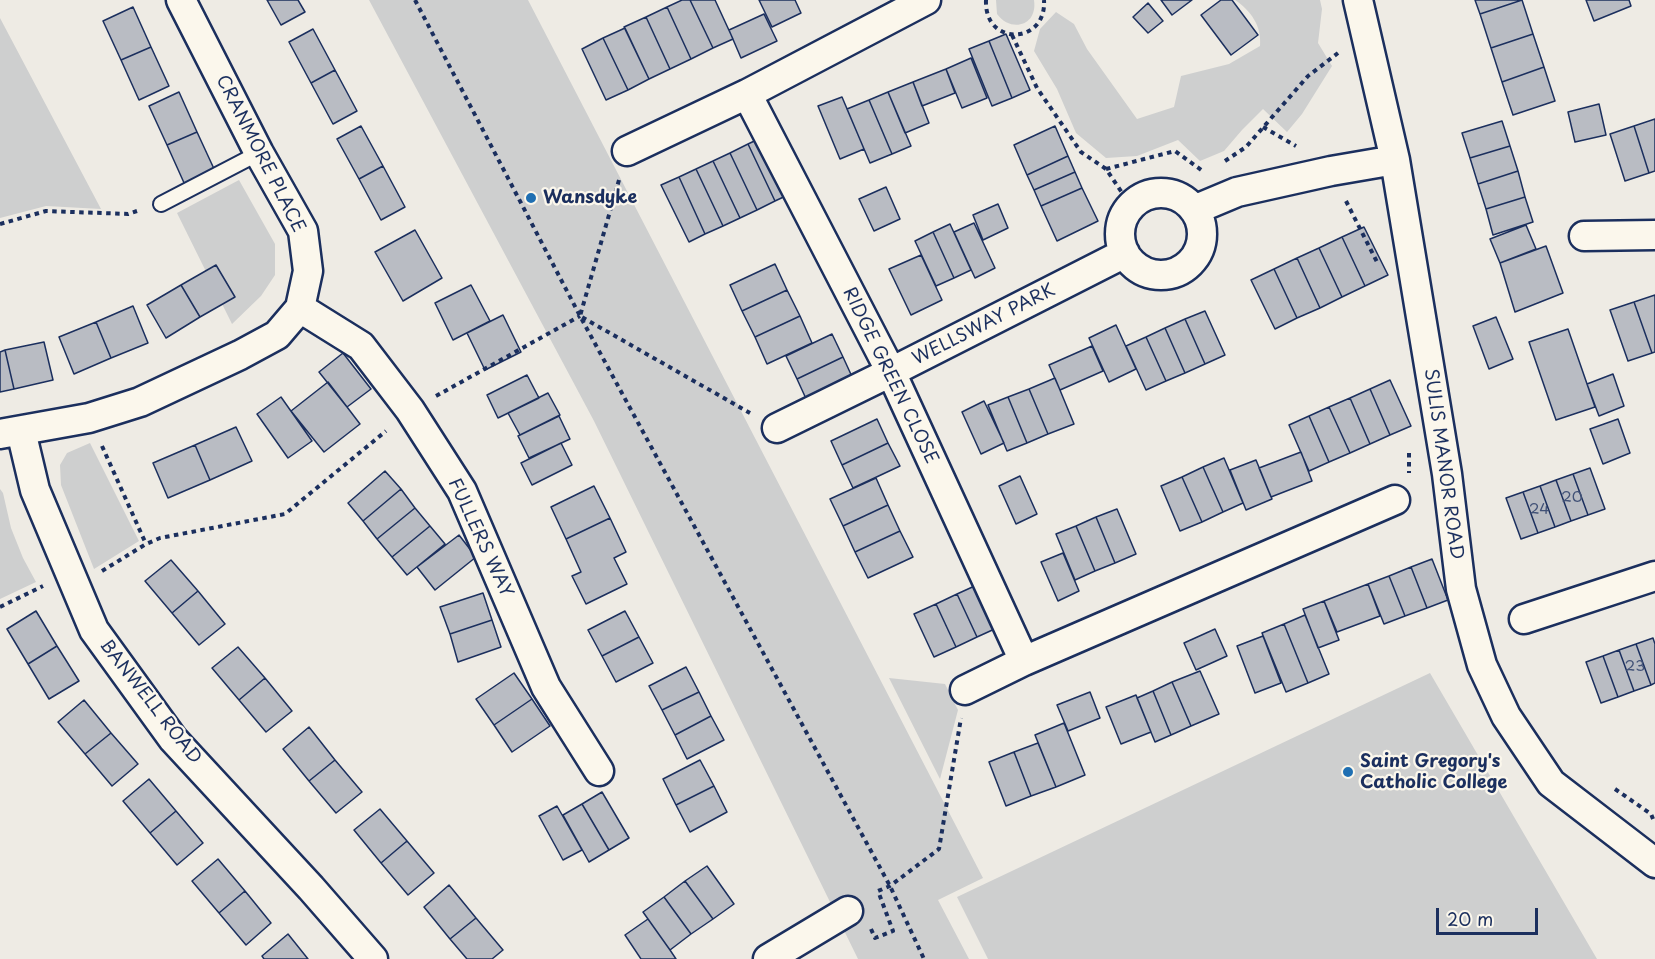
<!DOCTYPE html>
<html>
<head>
<meta charset="utf-8">
<style>
  body { margin:0 }
  #map { position:relative; width:1655px; height:959px; overflow:hidden; background:#eeebe4; font-family:"Playpen Sans",sans-serif }
  canvas { display:block }
  .scale { position:absolute; left:1436px; top:908px; width:102px; height:27px; box-sizing:border-box; border:3px solid #1b2f5e; border-top:0; padding-left:8px; font-size:18px; line-height:21px; white-space:nowrap; color:#1b2f5e; -webkit-text-stroke:4px #fbf7ec; paint-order:stroke }
</style>
</head>
<body>
<div id="map">
<canvas width="1655" height="959"></canvas>
<div class="scale">20 m</div>
</div>
<script>
const context = document.querySelector('canvas').getContext('2d');
context.lineJoin = 'round';
function paint(path, color) { context.fillStyle = color; context.fill(path, 'evenodd'); }
function trace(path, color, width, dash) { context.strokeStyle = color; context.lineWidth = width; context.lineCap = dash ? 'butt' : 'round'; context.setLineDash(dash || []); context.stroke(path); }
function write(font, color, halo, rows, align = 'center') {
  context.font = font + ' "Playpen Sans",sans-serif'; context.lineWidth = 4.5; context.setLineDash([]); context.textBaseline = 'middle'; context.strokeStyle = halo; context.fillStyle = color; for (const [text, x, y, turn = 0] of rows) {
    context.save(); context.translate(x, y); context.rotate((+turn || 0) * Math.PI / 180); context.textAlign = isNaN(turn) ? turn : align; if (halo) context.strokeText(text, 0, 0); context.fillText(text, 0, 0); context.restore();
  }
}
paint(new Path2D(`
  M369,0H528L983,878L938,900L969,959H858L594,421Z
  M996,0H1034C1038,26 1011,33 997,14Z
  M1235,0H1320L1322,9L1318,43L1332,66L1302,114L1287,132L1263,109L1242,130L1224,151L1200,161L1178,140L1137,156L1106,158L1076,133L1057,89L1034,51L1040,29L1056,12L1074,24L1087,49L1137,119L1174,107L1181,76L1229,64L1260,46C1262,26 1251,11 1235,0Z
  M0,18L101,209L46,206L0,218Z
  M239,180L275,244V275L261,296L232,324L177,213Z
  M90,443L139,541L94,569L61,485L60,465L67,453Z
  M0,489L3,493L11,528L23,558L36,582L0,599Z
  M1430,673L1597,959H988L957,897Z
  M889,678L945,684L958,710L940,779Z`), '#cecfcf');
const building = new Path2D(`
  M267,0H298L305,12L281,25Z
  M682,0H690L713,48L691,59L667,7Z
  M690,0H715L733,39L713,48Z
  M759,0H795L801,13L772,27Z
  M1161,0H1192L1172,15Z
  M1221,0H1232L1258,35L1231,55L1201,15Z
  M1475,0H1522L1480,14Z
  M1522,0L1533,34L1491,48L1480,14Z
  M1586,0H1629L1631,6L1594,21Z
  M1148,3L1163,21L1148,33L1133,17Z
  M133,7L151,47L121,60L103,21Z
  M667,7L691,59L670,69L646,17Z
  M764,14L777,41L741,58L729,30Z
  M646,17L670,69L649,79L624,27Z
  M625,28L649,79L628,90L603,38Z
  M313,29L335,70L311,83L289,42Z
  M1006,34L1030,90L1012,98L989,41Z
  M1533,34L1544,67L1502,82L1491,48Z
  M603,38L628,90L606,100L582,49Z
  M989,41L1012,98L992,106L969,49Z
  M151,47L169,86L139,100L121,60Z
  M971,58L987,98L962,108L946,69Z
  M1544,67L1555,101L1513,115L1502,82Z
  M946,69L955,93L922,106L913,82Z
  M335,70L357,111L333,124L311,83Z
  M913,82L929,123L905,133L888,92Z
  M179,92L197,132L167,145L149,106Z
  M888,92L911,146L892,154L869,100Z
  M842,97L864,149L840,159L818,106Z
  M869,100L892,154L870,163L847,109Z
  M1599,104L1606,135L1575,142L1568,112Z
  M1655,119V171L1649,173L1634,126Z
  M1502,121L1510,146L1470,158L1462,133Z
  M361,126L383,166L359,179L337,139Z
  M1055,126L1068,156L1027,175L1014,145Z
  M1634,126L1649,173L1625,181L1610,134Z
  M197,132L215,171L185,185L167,145Z
  M765,136L792,193L775,201L748,144Z
  M748,144L775,201L757,210L730,153Z
  M1510,146L1518,171L1478,184L1470,158Z
  M730,153L757,210L740,218L713,161Z
  M1068,156L1075,172L1034,190L1027,175Z
  M713,161L740,218L723,226L696,169Z
  M383,166L405,207L381,220L359,179Z
  M696,169L723,226L705,234L679,177Z
  M1518,171L1525,197L1486,209L1478,184Z
  M1075,172L1082,188L1041,206L1034,190Z
  M679,177L705,234L689,242L661,185Z
  M886,187L900,219L874,231L859,199Z
  M1082,188L1098,221L1057,241L1041,206Z
  M1525,197L1533,222L1493,235L1486,209Z
  M998,204L1008,228L983,240L973,215Z
  M974,223L995,268L975,278L954,232Z
  M950,224L971,270L954,278L933,232Z
  M1526,225L1536,249L1500,263L1490,239Z
  M1364,227L1388,275L1365,286L1342,237Z
  M415,230L442,278L403,301L375,252Z
  M933,232L954,278L936,286L915,241Z
  M1342,237L1365,286L1342,297L1319,248Z
  M1546,246L1563,293L1515,312L1500,263Z
  M1319,248L1342,297L1320,308L1297,258Z
  M921,255L942,300L911,315L889,269Z
  M1297,258L1320,308L1297,318L1274,269Z
  M775,264L787,290L742,311L730,285Z
  M216,265L235,297L200,317L181,285Z
  M1274,269L1297,318L1275,329L1251,280Z
  M181,285L200,317L166,338L147,305Z
  M471,285L490,321L453,340L435,303Z
  M787,290L800,316L755,337L742,311Z
  M1655,295V352L1652,353L1634,302Z
  M1634,302L1652,353L1628,361L1610,310Z
  M133,306L148,343L111,358L96,322Z
  M1205,311L1225,355L1205,364L1185,319Z
  M503,315L521,352L485,370L467,333Z
  M800,316L812,343L767,364L755,337Z
  M1496,317L1513,359L1489,369L1473,326Z
  M1185,319L1205,364L1185,373L1165,328Z
  M96,322L111,358L74,374L59,337Z
  M1116,325L1136,369L1109,382L1089,338Z
  M1165,328L1185,373L1166,381L1146,337Z
  M1568,329L1595,407L1556,420L1529,342Z
  M832,334L843,357L797,379L786,356Z
  M1146,337L1166,381L1146,390L1126,346Z
  M44,342L53,380L14,389L5,350Z
  M1092,346L1103,371L1060,390L1049,365Z
  M5,350L14,389L0,392V352Z
  M343,353L371,389L347,407L319,372Z
  M843,357L854,381L808,403L797,379Z
  M1613,374L1624,406L1599,416L1587,384Z
  M527,375L539,398L498,418L487,395Z
  M1055,378L1074,424L1048,434L1029,389Z
  M1390,380L1411,426L1390,435L1370,389Z
  M328,382L360,424L324,452L291,411Z
  M1029,389L1048,434L1027,443L1008,397Z
  M1370,389L1390,435L1370,444L1350,398Z
  M548,393L560,415L520,435L508,413Z
  M281,397L312,441L288,458L257,414Z
  M1008,397L1027,443L1007,451L988,405Z
  M1350,398L1370,444L1350,453L1329,407Z
  M984,401L1004,443L981,454L962,412Z
  M1329,407L1350,453L1329,462L1309,416Z
  M559,416L570,439L529,458L518,436Z
  M1309,416L1329,462L1309,471L1289,425Z
  M877,419L888,443L842,465L831,441Z
  M1618,419L1630,453L1603,464L1590,429Z
  M236,427L252,461L210,480L195,445Z
  M561,443L572,465L532,485L521,463Z
  M888,443L900,466L853,488L842,465Z
  M195,445L210,480L168,498L153,463Z
  M1301,452L1312,481L1271,497L1259,468Z
  M1224,458L1243,503L1223,512L1203,467Z
  M1256,460L1272,499L1246,510L1230,470Z
  M1203,467L1223,512L1202,522L1182,477Z
  M1590,468L1605,509L1588,515L1573,474Z
  M385,471L401,489L363,521L348,503Z
  M1573,474L1588,515L1571,521L1556,480Z
  M1020,476L1037,514L1016,524L999,486Z
  M1182,477L1202,522L1180,531L1161,486Z
  M876,478L888,505L843,526L830,499Z
  M1556,480L1571,521L1555,527L1540,486Z
  M594,486L610,518L566,539L551,507Z
  M1540,486L1555,527L1538,533L1523,492Z
  M401,489L415,508L377,539L363,521Z
  M1523,492L1538,533L1521,539L1506,498Z
  M888,505L900,531L855,552L843,526Z
  M415,508L430,526L392,557L377,539Z
  M1117,509L1136,554L1115,563L1096,517Z
  M1096,517L1115,563L1095,571L1076,526Z
  M610,518L626,552L614,558L627,584L586,604L572,576L581,572L566,539Z
  M430,526L445,544L407,575L392,557Z
  M1076,526L1095,571L1075,580L1056,534Z
  M900,531L913,557L868,578L855,552Z
  M459,535L476,557L435,590L417,567Z
  M1063,553L1079,591L1058,601L1041,562Z
  M1432,559L1448,600L1427,608L1411,567Z
  M171,560L198,591L172,613L145,581Z
  M1411,567L1427,608L1405,616L1389,576Z
  M1389,576L1405,616L1384,624L1368,584Z
  M979,584L999,627L977,637L957,594Z
  M1368,584L1380,616L1337,632L1324,601Z
  M198,591L225,624L199,645L172,613Z
  M483,593L492,620L450,634L440,607Z
  M957,594L977,637L956,647L936,604Z
  M1324,601L1339,640L1318,648L1303,609Z
  M936,604L956,647L934,657L914,614Z
  M36,611L57,646L28,664L7,629Z
  M625,611L639,637L602,656L588,630Z
  M1305,615L1329,674L1308,683L1284,624Z
  M492,620L501,647L458,662L450,634Z
  M1284,624L1308,683L1286,692L1262,633Z
  M1215,629L1227,656L1196,670L1184,643Z
  M1263,636L1281,683L1255,693L1237,646Z
  M639,637L653,663L616,682L602,656Z
  M1653,638L1655,644V683L1651,685L1636,644Z
  M1636,644L1651,685L1634,691L1619,650Z
  M57,646L79,681L49,699L28,664Z
  M238,647L265,678L239,700L212,668Z
  M1619,650L1634,691L1618,697L1603,656Z
  M1603,656L1618,697L1601,703L1586,662Z
  M686,667L699,692L662,710L649,686Z
  M1200,671L1219,714L1191,726L1172,682Z
  M514,673L532,699L494,725L476,699Z
  M265,678L292,711L266,732L239,700Z
  M1172,682L1191,726L1171,735L1153,691Z
  M1153,691L1171,735L1155,742L1137,698Z
  M699,692L711,716L675,735L662,710Z
  M1090,692L1100,718L1068,731L1057,705Z
  M1136,695L1151,732L1121,744L1106,707Z
  M532,699L550,726L512,752L494,725Z
  M84,700L111,733L85,754L58,722Z
  M711,716L724,740L687,759L675,735Z
  M1064,723L1085,775L1056,787L1035,735Z
  M309,727L335,760L309,781L283,749Z
  M111,733L138,764L112,786L85,754Z
  M1038,743L1056,787L1031,796L1014,752Z
  M1014,752L1031,796L1006,806L989,762Z
  M335,760L362,792L336,813L309,781Z
  M700,760L714,786L676,805L663,779Z
  M149,779L176,811L150,833L123,801Z
  M714,786L727,812L690,832L676,805Z
  M602,792L629,838L609,850L582,804Z
  M582,804L609,850L589,862L563,815Z
  M557,806L582,850L563,860L539,816Z
  M380,809L407,841L381,863L354,830Z
  M176,811L203,843L177,865L150,833Z
  M407,841L434,873L408,895L381,863Z
  M218,859L245,891L219,913L192,881Z
  M707,866L734,904L713,919L685,881Z
  M685,881L713,919L691,934L664,897Z
  M449,885L476,918L450,939L424,907Z
  M245,891L271,923L246,945L219,913Z
  M664,897L691,934L670,950L643,912Z
  M476,918L503,950L492,959H467L450,939Z
  M648,919L670,950L676,959H641L625,935Z
  M288,934L308,959H264L262,956Z`);
paint(building, '#b9bcc3');
trace(building, '#1b2f5e', 1.5);
const service = new Path2D(`
  M161,204L259,153`);
const minor = new Path2D(`
  M1358,0L1395,160L1447,474L1461,589L1482,665L1506,716L1551,783L1655,863
  M747,94L891,372L1024,661
  M627,151L747,94L926,0
  M1120 234a41 41 0 1 1 82 0a41 41 0 1 1-82 0Z
  M1194,210L1237,192L1331,171L1395,160
  M1584,236L1655,235
  M300,308L361,346L410,410L462,491L546,687L599,771
  M777,428L891,372L1125,253
  M21,431L35,490L94,630L173,739L311,888L373,959
  M0,434L89,418L140,402L240,355L277,335L300,308L308,271L303,231L259,153L181,0
  M1524,619L1655,576
  M965,690L1024,661L1395,500
  M768,959L848,911`);
trace(service, '#1b2f5e', 18);
trace(minor, '#1b2f5e', 33);
trace(new Path2D(`
  M415,0L580,316L890,886L924,959
  M986,0C984,47 1047,45 1044,0
  M1012,35L1037,88L1081,152L1106,169L1131,206
  M1263,127L1296,146
  M1225,161L1246,147L1308,76L1338,53
  M1106,169L1175,151L1204,172
  M619,180L580,316L750,413
  M1346,201L1378,264
  M0,224L46,211L128,214L137,211
  M436,396L580,316
  M102,446L146,544
  M1409,453V473
  M102,571L146,544L160,538L285,514L386,431
  M0,607L43,586
  M1615,789L1651,814L1653,819
  M871,929L875,938L893,931L878,891L890,886L939,849L961,718`), '#1b2f5e', 4, [4.5, 4.5]);
trace(service, '#fbf7ec', 14);
trace(minor, '#fbf7ec', 28);
for (const [x, y, r, color] of [
  [531,198,6,"#1f6fb2"],
  [1348,772,6,"#1f6fb2"]
]) { const dot = new Path2D(); dot.arc(x, y, r, 0, 2 * Math.PI); context.fillStyle = color; context.fill(dot); trace(dot, '#fbf7ec', 2); }
write('15px', '#425277', null, [
  ["20",1572,498],
  ["24",1539,510],
  ["23",1635,667]
]);
write('18px', '#1b2f5e', '#fbf7ec', [
  ["CRANMORE PLACE",260,154,63],
  ["WELLSWAY PARK",984,325,-27],
  ["RIDGE GREEN CLOSE",890,376,64],
  ["SULIS MANOR ROAD",1443,464,82],
  ["FULLERS WAY",480,538,65],
  ["BANWELL ROAD",150,702,52]
]);
write('bold 18px', '#1b2f5e', '#fbf7ec', [
  ["Wansdyke",543,198],
  ["Saint Gregory's",1360,762],
  ["Catholic College",1360,783]
], 'left');
</script>
</body>
</html>
